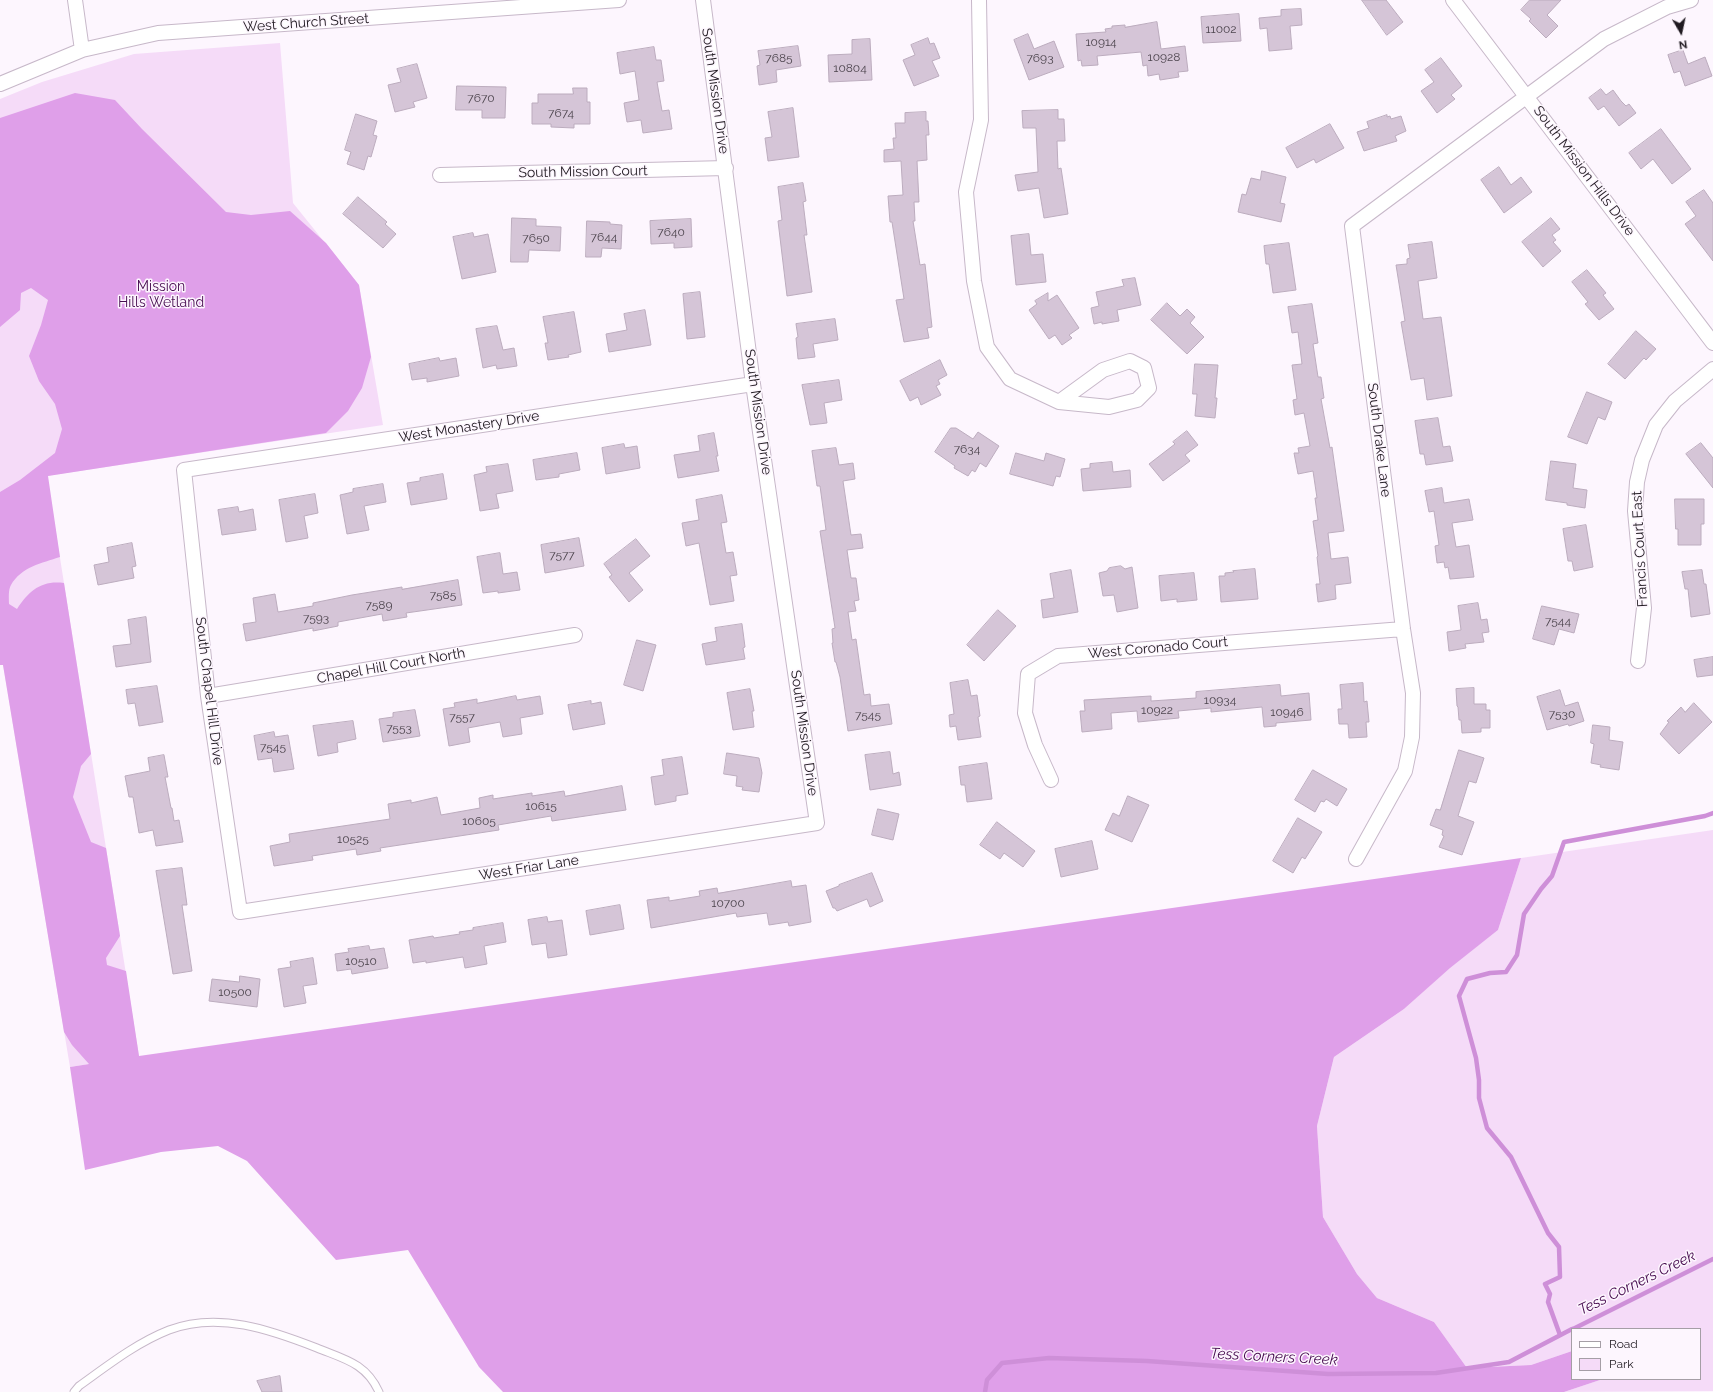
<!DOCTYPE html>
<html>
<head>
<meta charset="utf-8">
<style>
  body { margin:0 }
  #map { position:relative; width:1713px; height:1392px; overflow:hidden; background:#fdf6fe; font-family:Raleway,sans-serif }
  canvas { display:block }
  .legend { position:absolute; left:1571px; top:1328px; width:130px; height:52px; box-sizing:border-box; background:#fdf6fe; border:1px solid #a59ea6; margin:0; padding:5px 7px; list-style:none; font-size:12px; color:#201a21 }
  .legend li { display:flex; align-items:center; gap:8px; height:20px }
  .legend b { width:20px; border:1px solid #a59ea6 }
  .north { position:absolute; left:1661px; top:12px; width:40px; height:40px; -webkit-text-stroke:3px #fdf6fe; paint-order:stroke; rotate:171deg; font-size:11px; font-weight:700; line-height:16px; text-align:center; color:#201a21 }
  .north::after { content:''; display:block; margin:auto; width:14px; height:18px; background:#201a21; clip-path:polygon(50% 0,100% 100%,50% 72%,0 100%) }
</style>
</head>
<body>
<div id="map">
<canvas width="1713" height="1392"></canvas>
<ul class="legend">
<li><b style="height:5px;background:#fff"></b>Road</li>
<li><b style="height:11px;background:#f5dbf8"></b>Park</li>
</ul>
<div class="north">N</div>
</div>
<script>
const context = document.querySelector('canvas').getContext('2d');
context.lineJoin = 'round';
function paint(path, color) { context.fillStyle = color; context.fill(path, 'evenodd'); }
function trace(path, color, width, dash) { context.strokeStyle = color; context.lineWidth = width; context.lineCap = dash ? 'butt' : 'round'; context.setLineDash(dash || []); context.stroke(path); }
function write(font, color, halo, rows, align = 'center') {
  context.font = font + ' Raleway,sans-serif'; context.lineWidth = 3; context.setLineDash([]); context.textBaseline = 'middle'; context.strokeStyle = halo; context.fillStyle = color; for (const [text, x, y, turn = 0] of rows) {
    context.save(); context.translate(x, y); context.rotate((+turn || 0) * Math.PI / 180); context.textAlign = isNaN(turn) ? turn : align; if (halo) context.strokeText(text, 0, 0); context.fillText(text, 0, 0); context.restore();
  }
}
paint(new Path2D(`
  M280,43L293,203L359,285L383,425L47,476L139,1056L70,1067L3,665H0V99L42,82L134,54Z
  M1713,830V1391L1564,1392L1603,1379H1700V1329H1572V1351L1531,1365L1467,1368L1434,1322L1377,1298L1357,1274L1323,1217L1317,1126L1334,1057L1404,1009L1450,967L1498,930L1521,858Z`), '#f5dbf8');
paint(new Path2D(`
  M75,93L115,100L142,129L226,212L251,215L290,211L326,243L359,285L371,357L362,388L348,411L326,433L48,476L60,557C42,563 21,567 11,585C8,590 9,598 9,604L17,609C29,591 41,580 64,583L91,754L81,766L73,797L91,842L106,848L120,936L106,958L107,965L126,971L139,1056L1521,858L1498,930L1450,968L1404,1009L1334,1057L1317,1126L1323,1217L1357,1274L1377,1298L1434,1322L1467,1368L1531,1365L1572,1351V1379H1603L1564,1392H503L479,1367L408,1250L336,1260L247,1161L218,1146L161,1152L85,1170L70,1067L89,1064L72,1045L64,1032L3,665H0V492L20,480L55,453L62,429L55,404L39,381L29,356L41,325L48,300L31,288L21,293L20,310L0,327V118Z`), '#df9fe9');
trace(new Path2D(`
  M1573,1329L1713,1259
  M1560,1335L1548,1302L1550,1294L1545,1284L1560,1277L1559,1247L1548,1233L1511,1157L1487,1128L1479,1098V1080L1476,1058L1459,996L1467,979L1490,973L1506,972L1517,955L1524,914L1541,889L1552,876L1564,842L1705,816L1713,813
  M985,1392L987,1380L1002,1363L1049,1358L1147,1361L1328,1374L1436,1373L1509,1362L1572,1329`), '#ce8fd8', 4.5);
const building = new Path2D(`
  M1362,0H1386L1403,22L1387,35Z
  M1530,0H1561L1547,15L1558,26L1546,38L1529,21L1531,19L1521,10Z
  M1301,9L1302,25L1290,26L1292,49L1269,51L1267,28L1260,29L1259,18L1281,16V10Z
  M1239,14L1241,41L1203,43L1201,17Z
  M1157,22L1161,49L1185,46L1188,71L1178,72L1179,77L1160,80L1159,74L1148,76L1147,65L1143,66L1141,52L1097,56L1098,65L1082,66L1081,60L1078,61L1076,34L1106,32L1105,29L1112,28V26L1125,25V27Z
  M1028,34L1034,49L1054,41L1064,67L1029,80L1014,40Z
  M928,38L930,44L934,43L940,58L932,61L939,76L914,86L903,60L915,55L911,45Z
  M870,39L872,80L829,82L828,55L852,54V40Z
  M798,46L801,66L776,70L777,82L759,85L757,66L760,65L758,51Z
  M654,47L656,60H661L664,81L657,82L662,111L669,110L672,129L643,133L641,120L627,122L624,103L639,100L635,71L620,74L617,53Z
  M1683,50L1688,64L1705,57L1712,76L1685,86L1680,71L1674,73L1668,55Z
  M1441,58L1462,86L1451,95L1455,99L1437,113L1421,91L1434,82L1425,70Z
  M417,64L427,98L413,102L415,107L395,112L388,85L401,82L397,69Z
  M457,86L506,87L505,118H482V110H456Z
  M573,88H587V102H590V124H574V128L551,127V124H532V103H538V94H573Z
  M1601,89L1606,95L1613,90L1621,101L1626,106L1629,104L1636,113L1619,126L1604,106L1598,110L1589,98Z
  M793,108L799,157L768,161L765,138L772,137L768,112Z
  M1058,110V119H1064L1065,141H1057L1058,169L1061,168L1068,214L1044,218L1039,188L1018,191L1015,175L1038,172L1036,128H1023L1022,111Z
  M926,112V121H928L929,135H926L927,160L917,161L919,202H914L915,221H913L920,265L925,264L932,327L927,328L929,338L904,342L896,300L904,299L892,222H890L888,196L903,195L901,161L884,162V150L894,149L893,138H896L895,123H905V113Z
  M356,114L377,121L373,135L377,136L371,157L368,156L364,170L347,164L351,152L345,150Z
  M1387,115V117L1390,116L1391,119L1401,116L1406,131L1395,136L1397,141L1364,151L1357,132L1369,128L1367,122Z
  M1330,124L1344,148L1316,163L1314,159L1297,168L1286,148Z
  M1661,129L1691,169L1672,184L1653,159L1641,169L1629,153Z
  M1499,167L1511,185L1521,177L1532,192L1504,213L1481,180Z
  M1262,171L1286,177L1280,203L1285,204L1281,222L1238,212L1242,194L1246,195L1251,178L1260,180Z
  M803,183L806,201L803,202L807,235H804L812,292L787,296L778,221L782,220L778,187Z
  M1704,190L1713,203V261L1685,224L1696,216L1686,202Z
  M358,197L387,222L385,224L396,234L383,248L343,214Z
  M512,218L536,219V226L561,227L560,251L529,250L528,262H511Z
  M1551,218L1560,229L1552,235L1556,240L1553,242L1561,251L1543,267L1522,242Z
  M691,219L692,247L674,248V243L651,244L650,221Z
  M587,221L610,222V224L622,225L621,249L602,248L601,257H586Z
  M473,233L474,237L488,234L496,272L462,279L453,237Z
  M1029,234L1031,255L1043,254L1046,282L1016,285L1011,236Z
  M1432,242L1437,278L1418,281L1423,319L1441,317L1452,396L1427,400L1424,378L1411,380L1401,322L1405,321L1396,265L1407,264V259L1410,258L1408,245Z
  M1289,243L1296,290L1273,293L1269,264H1266L1264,246Z
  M1587,270L1606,293L1603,295L1614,309L1599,320L1585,304L1588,302L1572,282Z
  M1135,278L1141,305L1117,310L1119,321L1102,324V322L1094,324L1091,308L1099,306L1096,292L1124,286L1122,280Z
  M700,292L705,337L687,339L683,294Z
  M1048,293V301L1057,295L1079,328L1069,335L1072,338L1062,345L1055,335L1049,339L1029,310L1037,304L1035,301Z
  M1167,303L1180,316L1187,309L1195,317L1190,323L1204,337L1187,354L1151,320Z
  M1312,304L1318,343L1313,344L1318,377H1321L1324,398L1321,399L1330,448L1332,447L1344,531L1328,533L1331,559L1348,557L1351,583L1335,585L1336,599L1318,602L1316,584H1320L1317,557L1318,556L1313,521L1318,520L1315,498H1317L1313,471L1298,474L1294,453H1299L1298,448L1310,446L1304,413L1295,415L1293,400L1297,399L1292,365L1302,364L1298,332L1292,333L1288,307Z
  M645,310L651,345L609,352L606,334L627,330L624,314Z
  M574,312L581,352L568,355L569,357L548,360L545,343H548L543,317Z
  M835,319L838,340L813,344L815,357L798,359L796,338L798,337L796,324Z
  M497,326L503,350L514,348L517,366L497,369L496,365L483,368L476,329Z
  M1636,331L1656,349L1646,360L1644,358L1625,379L1608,364Z
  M439,358L440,361L456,358L459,376L427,382V378L412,380L409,364Z
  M940,360L947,375L938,380L940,384L936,386L941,395L921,405L918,397L910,401L900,381Z
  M1195,364L1218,365L1215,398H1217L1215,418L1195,416L1197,394H1193Z
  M839,380L842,400L824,403L827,423L810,425L802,385Z
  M1587,392L1612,402L1605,420L1598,417L1587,444L1568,437Z
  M1438,418L1443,447L1450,446L1453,461L1426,465L1424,454H1420L1415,421Z
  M951,428H956L973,439L978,432L999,446L986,467L980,463L975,472L972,470L968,476L954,468L955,466L935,452Z
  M1187,431L1198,445L1185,455L1190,461L1163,481L1149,464L1175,444L1173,442Z
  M714,433L718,456H716L719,471L678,478L674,455L700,451L698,436Z
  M1701,443L1713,458V488L1686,454Z
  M624,444L625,448L637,446L640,468L606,474L602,448Z
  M836,448L839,465L853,463L855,479L843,481L851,535L861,534L863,548L847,550L851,578H856L859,600L854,601L856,611L848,612L852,640L856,639L864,695L870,694L871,706L889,704L892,724L848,731L840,677L836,662H835L832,643H833L832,629L835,628L820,531L826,530L820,486H817L812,451Z
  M577,453L580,470L559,474V477L536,480L533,460Z
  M1016,453L1044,461L1046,453L1065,459L1060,477L1056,476L1053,486L1010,474Z
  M1551,461L1576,464L1573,488L1587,490L1585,508L1567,505V503L1546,500Z
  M1112,462L1113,472L1130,470L1131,487L1083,491L1081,469L1090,468V464Z
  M508,464L513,491L496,494L499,508L480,511L474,475L487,472L486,467Z
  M443,474L447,499L411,505L407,483L420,481V478Z
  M383,484L386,502L364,506L369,530L347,534L340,495L353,492V489Z
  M1442,488L1444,503L1469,499L1473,520L1452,523L1456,547L1469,545L1474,577L1450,579L1448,567L1445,568L1444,562L1437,563L1435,546L1439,545L1434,511L1429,512L1425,491Z
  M315,494L318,513L304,516L308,538L286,542L279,500Z
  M722,495L727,522L721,523L726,553L733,552L737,575L730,576L734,601L710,605L699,543L686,546L682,523L699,520L696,500Z
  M1675,499H1704V524H1701V545H1678V529H1676Z
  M238,507L239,512L253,509L256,530L222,535L218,510Z
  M1586,525L1593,567L1574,571L1572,561H1568L1563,529Z
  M579,538L584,566L545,573L541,545Z
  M636,539L650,556L629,573L643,590L629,602L609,577L612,575L604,564Z
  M132,543L136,566L132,567L134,578L98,585L94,565L109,562L107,548Z
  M500,553L503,574L517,572L520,590L498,593V591L483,593L477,557Z
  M1121,566L1125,569L1132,567L1138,608L1117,612L1114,595L1103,596L1099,573L1107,571L1109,568Z
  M1255,569L1258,599L1221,602L1219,576H1225V573L1234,572L1233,571Z
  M1071,570L1078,612L1043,618L1041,600L1054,598L1050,574Z
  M1702,570L1704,584H1706L1710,614L1691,617L1688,589H1685L1682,572Z
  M1194,573L1197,600L1177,602V599L1161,601L1159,576Z
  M458,580L462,605L406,613L407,617L383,621L382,614L338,622V626L313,631V628L246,641L243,624L256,622L253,598L275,594L278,612L313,606V603L352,595L402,587V589Z
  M1478,603L1481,620L1487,619L1489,632L1482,633L1484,642L1465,644L1466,648L1449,651L1447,632L1461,630L1458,606Z
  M1542,606L1579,614L1574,633L1559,629L1554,645L1533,639Z
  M998,610L1016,626L984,661L967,645Z
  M146,617L151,662L116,667L113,646L131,644L128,620Z
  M742,624L745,647L743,648L745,659L706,665L702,644L717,641L715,628Z
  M637,640L656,645L643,691L624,685Z
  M1713,657V675L1697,677L1694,660Z
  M968,680L971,696L977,695L980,716L978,717L981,737L958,740L956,726L950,727L949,715L954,714L950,683Z
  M1363,683L1364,702L1367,701L1369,722H1366L1367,737L1349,738L1348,724H1339L1338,709H1342L1340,685Z
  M1280,685L1281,696L1309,693L1311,720L1276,723V726L1264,727L1262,707L1211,712V708L1178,711L1179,718L1138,722L1137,711L1111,713L1112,729L1082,732L1080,711H1085L1084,700L1151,696V701L1196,698V692Z
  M157,686L163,722L139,726L135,703L128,704L126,690Z
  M1474,688V704H1486V710H1490V728H1481V732L1462,733L1461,720H1459L1458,707L1457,706L1456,689Z
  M750,689L754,711H752L754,727L733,730L727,693Z
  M1560,690L1565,706L1578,702L1584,721L1569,726L1568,724L1547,730L1537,697Z
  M516,696L517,700L540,696L543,714L520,718L522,734L503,737L500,722L468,728L470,742L449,746L443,709L455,707L454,703L477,699V703Z
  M591,701V704L601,702L605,724L573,730L568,705Z
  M1694,703L1712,722L1679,754L1660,734L1669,722L1667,721L1681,707L1685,712Z
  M415,710L420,736L383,742L379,719L393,717V713Z
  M353,721L356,739L337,743L338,752L318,756L313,726Z
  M1593,725L1610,727L1609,740L1623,742L1619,770L1600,767L1601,765L1591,763L1594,744L1591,743Z
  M274,732L275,737L288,735L294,769L274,772L272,758L258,760L254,736Z
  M1459,750L1484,758L1476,783L1469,781L1458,816L1474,822L1462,855L1439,847L1444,836L1442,835L1443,830L1430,825L1436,809L1440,810Z
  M890,752L893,774L899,772L901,785L870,790L865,755Z
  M727,753L759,758L762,773L759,792L742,790L743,787L736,786L737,776L724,774Z
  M164,755L168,777H165L171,808H172L174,821L179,820L183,842L156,846L153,830L139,833L133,797H129L125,776L150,771L148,758Z
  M682,757L688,794L676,796V801L655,805L651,777L664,775L662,760Z
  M987,763L992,799L967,802L965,785H961L959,767Z
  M1313,770L1347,789L1337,806L1326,799L1324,802L1321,801L1315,812L1295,800Z
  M622,786L626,810L552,821L551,816L498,825L499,830L380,848L381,851L357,855L356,849L312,856L313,860L274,866L270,846L290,842L289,834L390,819L388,804L411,800V803L437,797L441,815L480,808L479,798L493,795V799L532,793V796L564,791L565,796Z
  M1128,796L1149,805L1132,842L1105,830L1113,813L1119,816Z
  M878,809L899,814L893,840L872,835Z
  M1298,818L1322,832L1305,859L1302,857L1293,873L1273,861Z
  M997,822L1035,851L1023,867L1004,853L1000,859L980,845Z
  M1092,841L1098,869L1061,877L1055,849Z
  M182,868L187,905H182L192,971L173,974L156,871Z
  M872,873L883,901L870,907L867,899L837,911L835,908H833L826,891L839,886V885Z
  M791,881L792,887L806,885L811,922L789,926L788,922L769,925L767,913L737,917L736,913L651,928L647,900L669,897V901L700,896L699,891L717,888L718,893Z
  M620,905L624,929L590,935L586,911Z
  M547,917L548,922L562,920L567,955L548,958L546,943L532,945L528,920Z
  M503,923L506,942L484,946L487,964L465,968L463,957L426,963V961L413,963L409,940L433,936L434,938L460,934L459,932L473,930V928Z
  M369,946L370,950L384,948L388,968L352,974L351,969L337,971L335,954L349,952L348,949Z
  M313,958L317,984L303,986L306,1003L284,1007L278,969L291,967L290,962Z
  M240,976L260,979L257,1007L209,1001L212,979L239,982Z
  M280,1376L282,1392H262L257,1381Z`);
paint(building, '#d5c5d7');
trace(building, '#bcacbe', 1);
const service = new Path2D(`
  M74,1392L79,1386C107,1366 136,1343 169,1330C218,1311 271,1330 317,1348C344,1359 366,1363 379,1392`);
const minor = new Path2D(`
  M75,0L82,50
  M703,0L753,384L817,823L240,912L208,696L184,470L753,384
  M979,0L981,120L966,192L974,281L987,347L1010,379L1059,402L1109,407L1137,400L1149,388L1144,368L1130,361L1103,370L1059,402
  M1453,0L1713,343
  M0,84L82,50L158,33L619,0
  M440,175L726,168
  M1638,661L1644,608L1635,511L1637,482L1642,460L1656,425L1675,401L1713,369
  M208,696L575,635
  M1051,780L1035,745L1025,713L1028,674L1058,656L1403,629
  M1356,859L1405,771L1412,737L1413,693L1403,629L1352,226L1604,39L1667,7L1691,0`);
trace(service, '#c7b8c9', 9);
trace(minor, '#c7b8c9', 16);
trace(service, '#fff', 7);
trace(minor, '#fff', 14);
write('12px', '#4d454e', null, [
  ["11002",1221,29],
  ["10914",1101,42],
  ["10928",1164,57],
  ["7685",779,58],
  ["7693",1040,58],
  ["10804",850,68],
  ["7670",481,98],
  ["7674",561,113],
  ["7640",671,232],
  ["7644",604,237],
  ["7650",536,238],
  ["7634",967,449],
  ["7577",562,555],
  ["7585",443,595],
  ["7589",379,605],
  ["7593",316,618],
  ["7544",1558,621],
  ["10934",1220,700],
  ["10922",1157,710],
  ["10946",1287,712],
  ["7530",1562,714],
  ["7545",868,715],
  ["7557",462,717],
  ["7553",399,728],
  ["7545",273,747],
  ["10615",541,806],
  ["10605",479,821],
  ["10525",353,839],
  ["10700",728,903],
  ["10510",361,961],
  ["10500",235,992]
]);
write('14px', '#201a21', '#fdf6fe', [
  ["West Church Street",306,23,-4],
  ["South Mission Drive",715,91,82],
  ["South Mission Hills Drive",1584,171,53],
  ["South Mission Court",583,172,-1],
  ["South Mission Drive",758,412,82],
  ["West Monastery Drive",469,427,-9],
  ["South Drake Lane",1379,440,83],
  ["Francis Court East",1640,549,-93],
  ["West Coronado Court",1158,648,-5],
  ["Chapel Hill Court North",391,666,-10],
  ["South Chapel Hill Drive",209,691,83],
  ["South Mission Drive",804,733,82],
  ["West Friar Lane",529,868,-9]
]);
write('14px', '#480d51', '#fdf6fe', [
  ["Mission",161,287],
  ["Hills Wetland",161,303]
]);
write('italic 15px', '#43074c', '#fdf6fe', [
  ["Tess Corners Creek",1637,1283,-26],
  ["Tess Corners Creek",1274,1357,3]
]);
</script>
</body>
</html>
